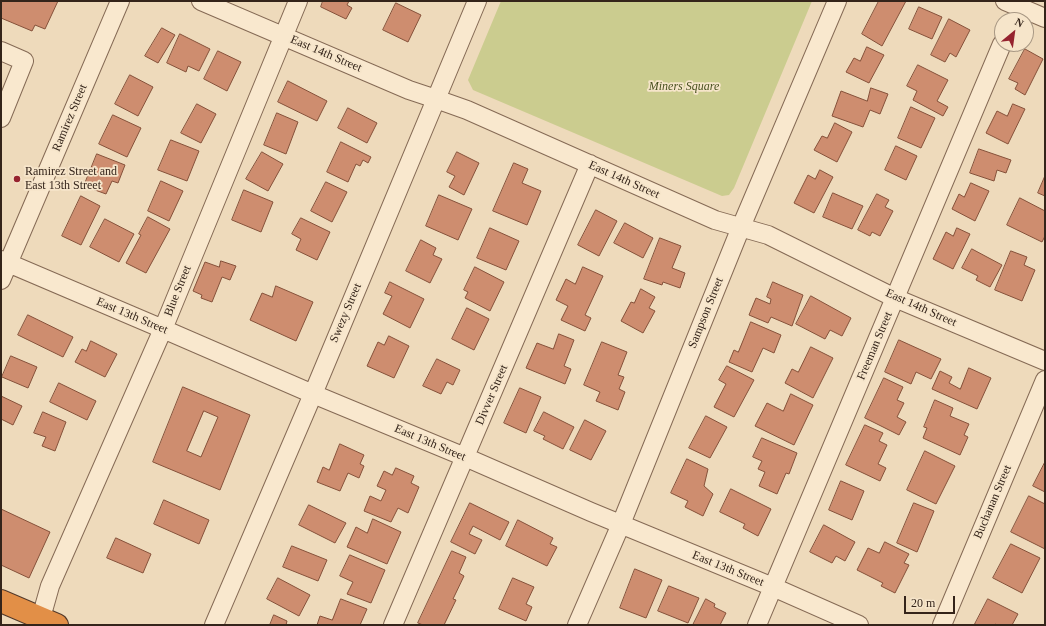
<!DOCTYPE html>
<html>
<head>
<meta charset="utf-8">
<style>
  body { margin:0 }
  #map { position:relative; width:1046px; height:626px; overflow:hidden; background:#eedabb; font-family:"Times New Roman",serif }
  canvas { display:block }
  .frame { position:absolute; inset:0; border:2px solid #34241a; pointer-events:none }
  .north { position:absolute; left:994px; top:12px; width:40px; height:40px; box-sizing:border-box; background:#f6e5ca; border:1px solid #a89884; border-radius:50%; rotate:29deg; font-size:11px; font-weight:700; line-height:16px; text-align:center; color:#34241a }
  .north::after { content:''; display:block; margin:auto; width:14px; height:18px; background:#96232f; clip-path:polygon(50% 0,100% 100%,50% 72%,0 100%) }
  .scale { position:absolute; left:904px; top:596px; width:51px; height:18px; box-sizing:border-box; border:2px solid #34241a; border-top:0; padding-left:5px; font-size:12px; line-height:14px; white-space:nowrap; color:#34241a; -webkit-text-stroke:3px #f6e5ca; paint-order:stroke }
</style>
</head>
<body>
<div id="map">
<canvas width="1046" height="626"></canvas>
<div class="frame"></div>
<div class="north">N</div>
<div class="scale">20 m</div>
</div>
<script>
const context = document.querySelector('canvas').getContext('2d');
context.lineJoin = 'round';
function paint(path, color) { context.fillStyle = color; context.fill(path, 'evenodd'); }
function trace(path, color, width, dash) { context.strokeStyle = color; context.lineWidth = width; context.lineCap = dash ? 'butt' : 'round'; context.setLineDash(dash || []); context.stroke(path); }
function write(font, color, halo, rows, align = 'center') {
  context.font = font + ' "Times New Roman",serif'; context.lineWidth = 3.5; context.setLineDash([]); context.textBaseline = 'middle'; context.strokeStyle = halo; context.fillStyle = color; for (const [text, x, y, turn = 0] of rows) {
    context.save(); context.translate(x, y); context.rotate((+turn || 0) * Math.PI / 180); context.textAlign = isNaN(turn) ? turn : align; if (halo) context.strokeText(text, 0, 0); context.fillText(text, 0, 0); context.restore();
  }
}
paint(new Path2D(`
  M501,1H812L734,188L729,195L722,196L473,90L468,80Z`), '#cbcc8f');
const building = new Path2D(`
  M1,1H58L45,29L35,25L32,31L1,18Z
  M323,1H349L347,5L352,8L346,19L321,7Z
  M879,1H906L882,46L862,34Z
  M396,3L421,15L408,42L383,30Z
  M919,7L942,17L932,39L909,29Z
  M949,19L970,30L956,57L950,53L945,62L931,55Z
  M162,28L175,35L158,63L145,56Z
  M180,34L210,49L199,71L188,66L186,72L167,63Z
  M867,47L884,55L869,83L846,72L854,58L860,61Z
  M1025,49L1043,59L1025,95L1015,89L1018,83L1009,79Z
  M218,51L241,62L227,91L204,79Z
  M918,65L948,80L937,101L948,107L943,116L913,100L917,91L907,86Z
  M130,75L153,87L138,116L115,104Z
  M288,81L327,101L317,121L278,102Z
  M871,88L888,94L880,114L870,110L863,127L832,116L841,91L867,101Z
  M197,104L216,114L201,143L181,133Z
  M1013,104L1025,109L1008,144L986,133L997,111L1007,116Z
  M911,107L935,118L921,148L898,138Z
  M348,108L377,123L367,143L338,128Z
  M277,113L298,122L286,154L264,145Z
  M113,115L141,128L127,157L99,144Z
  M835,123L852,132L837,162L814,150L822,136L827,138Z
  M171,140L199,151L187,181L158,170Z
  M341,142L371,157L368,163L363,160L360,166L356,164L348,182L327,172Z
  M896,146L917,156L906,180L885,170Z
  M979,149L1011,160L1006,173L997,170L994,181L970,173Z
  M262,152L283,164L268,191L246,179Z
  M457,152L479,163L464,195L449,187L455,176L447,172Z
  M97,154L125,165L118,183L112,181L106,194L84,186Z
  M514,163L528,169L522,183L541,191L527,225L493,211Z
  M820,170L833,177L814,213L794,203L808,175L815,179Z
  M1045,176V196L1038,193Z
  M161,181L183,191L169,221L148,211Z
  M326,182L347,192L332,222L311,211Z
  M971,183L989,191L975,221L952,209L959,194L964,197Z
  M244,190L273,202L261,232L232,220Z
  M833,193L863,206L852,229L823,217Z
  M877,194L889,200L885,207L893,211L880,236L872,232L870,236L858,230Z
  M439,195L472,209L458,240L426,226Z
  M81,196L100,206L81,245L62,236Z
  M1020,198L1045,211V236L1042,242L1007,225Z
  M596,210L617,221L599,256L578,245Z
  M148,217L170,229L146,273L126,263L141,235L139,234Z
  M301,218L330,232L317,260L296,250L301,239L292,234Z
  M105,219L134,234L119,262L90,247Z
  M625,223L653,238L643,258L614,243Z
  M490,228L519,241L506,270L477,258Z
  M957,228L970,234L953,269L933,259L946,232L953,236Z
  M660,238L681,246L672,268L685,273L680,288L663,282L662,285L644,279Z
  M421,240L436,248L433,255L442,259L430,283L406,271Z
  M972,249L1002,265L990,287L976,280L978,276L962,268Z
  M1011,251L1027,257L1024,265L1035,270L1022,301L995,290Z
  M221,261L236,266L230,280L222,277L212,302L201,298L202,295L193,291L205,262L219,267Z
  M475,267L504,282L490,311L465,298L468,292L464,290Z
  M583,267L603,276L585,315L591,318L585,331L561,320L568,306L556,300L566,279L575,284Z
  M390,282L424,299L410,328L383,314L392,296L385,293Z
  M773,282L803,295L792,326L771,317L768,323L749,315L756,298L770,304L771,299L767,297Z
  M276,286L313,302L296,341L250,320L262,293L272,297Z
  M641,289L655,297L649,308L655,311L643,333L621,321L631,302L634,303Z
  M811,296L851,318L842,336L830,330L825,339L796,324Z
  M467,308L489,319L474,350L452,339Z
  M28,315L73,337L63,357L18,335Z
  M751,322L781,335L774,353L763,348L752,372L729,362L734,350L738,352Z
  M559,334L574,340L564,366L571,369L565,384L526,368L537,343L553,349Z
  M389,336L409,346L394,378L367,366L378,342L384,345Z
  M899,340L941,359L931,379L916,372L911,384L885,372Z
  M91,341L117,354L105,377L75,362L82,349L86,351Z
  M602,342L627,352L618,375L624,377L619,389L625,392L618,410L596,401L600,392L584,385Z
  M811,347L833,358L813,398L785,383L792,369L798,372Z
  M11,356L37,367L28,388L2,377Z
  M437,359L460,370L453,385L447,382L441,394L423,386Z
  M727,366L754,380L734,417L714,407L726,384L719,380Z
  M969,368L991,378L977,409L932,389L940,371L952,377L949,383L960,389Z
  M884,378L903,387L897,400L904,403L897,417L906,422L899,435L865,418Z
  M59,383L96,401L87,420L50,402Z
  M183,387L250,415L220,490L153,462ZM204,411L218,417L201,457L187,451Z
  M520,388L541,397L526,433L504,423Z
  M791,394L813,405L794,445L755,426L767,403L783,411Z
  M1,396L22,406L13,425L1,419Z
  M935,400L953,408L950,416L969,424L964,435L968,437L960,455L923,438L927,428L924,427Z
  M43,412L66,422L55,451L42,446L46,437L34,433Z
  M544,412L574,427L563,449L543,439L545,436L534,431Z
  M706,416L727,427L710,458L689,448Z
  M585,420L606,431L591,460L570,450Z
  M865,425L883,433L879,441L887,445L878,464L886,468L880,481L846,465Z
  M762,438L797,453L789,474L786,473L777,494L759,486L765,472L758,469L762,461L753,457Z
  M340,444L364,455L360,464L364,466L359,478L348,473L340,491L317,482L323,467L329,470Z
  M925,451L955,466L936,504L907,490Z
  M687,459L708,469L704,486L713,494L703,516L685,507L688,501L671,493Z
  M1045,462V492L1033,486Z
  M396,468L414,476L411,483L419,487L408,513L398,508L391,522L364,511L370,496L381,501L386,490L377,486L384,471L392,475Z
  M841,481L864,491L852,520L829,510Z
  M731,489L771,509L758,536L743,528L745,524L720,512Z
  M1029,496L1045,504V549L1011,532Z
  M164,500L209,520L199,544L154,524Z
  M470,503L509,522L500,540L473,526L469,534L482,540L475,554L451,542Z
  M914,503L934,511L917,552L897,543Z
  M309,505L346,523L335,543L299,525Z
  M1,509L50,532L29,578L1,565Z
  M373,519L401,532L387,564L347,547L356,527L367,533Z
  M518,520L553,538L550,544L557,547L547,566L506,546Z
  M824,525L855,542L845,561L836,556L832,563L810,552Z
  M116,538L151,554L143,573L107,558Z
  M885,542L909,554L904,563L909,565L895,593L881,586L883,583L857,570L868,548L879,553Z
  M1011,544L1040,558L1022,593L993,578Z
  M292,546L327,560L318,581L283,567Z
  M452,551L466,557L459,573L464,576L453,599L456,600L444,625H423L418,623Z
  M350,555L385,570L371,603L347,594L353,582L340,576Z
  M635,569L662,580L646,618L620,608Z
  M278,578L310,595L299,616L267,599Z
  M513,578L534,587L526,604L532,607L526,621L499,609Z
  M669,586L699,598L688,623L658,611Z
  M341,599L367,609L360,625H317L320,616L332,620Z
  M706,599L715,604L714,607L726,613L720,625H693Z
  M988,599L1018,614L1012,625H997L995,624L994,625H978L975,624Z
  M274,615L287,621L286,625H270Z`);
paint(building, '#ce8d6f');
trace(building, '#85513a', 1);
const minor = new Path2D(`
  M201,1L409,90L436,99L467,110L715,220L768,235L895,298L1045,361
  M1005,1L1045,18
  M1,51L24,61L1,118
  M1,260L163,329L313,394L465,457L591,512L773,587L859,625
  M1,280L120,1
  M39,625L50,586L163,329L298,1
  M214,625L313,394L477,1
  M393,625L590,164
  M577,625L621,524L741,227L837,1
  M757,625L1002,44
  M942,625L1045,380`);
const highway = new Path2D(`
  M1,601L57,625`);
trace(minor, '#856a55', 20);
trace(highway, '#52392a', 24);
trace(minor, '#f9e8ce', 18);
trace(highway, '#e28f47', 22);
for (const [x, y, r, color] of [
  [17,179,4,"#96232f"]
]) { const dot = new Path2D(); dot.arc(x, y, r, 0, 2 * Math.PI); context.fillStyle = color; context.fill(dot); trace(dot, '#f6e5ca', 1.5); }
write('12px', '#34241a', '#f6e5ca', [
  ["East 14th Street",326,54,23],
  ["Ramirez Street",70,118,-67],
  ["East 14th Street",624,180,24],
  ["Blue Street",178,291,-68],
  ["East 14th Street",921,308,24],
  ["Swezy Street",346,313,-67],
  ["Sampson Street",706,313,-68],
  ["East 13th Street",132,316,23],
  ["Freeman Street",875,346,-67],
  ["Divver Street",492,395,-67],
  ["East 13th Street",430,443,23],
  ["Buchanan Street",993,502,-67],
  ["East 13th Street",728,569,22]
]);
write('italic 12px', '#495120', '#f6e5ca', [
  ["Miners Square",684,87]
]);
write('12px', '#34241a', '#f6e5ca', [
  ["Ramirez Street and",25,172],
  ["East 13th Street",25,186]
], 'left');
</script>
</body>
</html>
